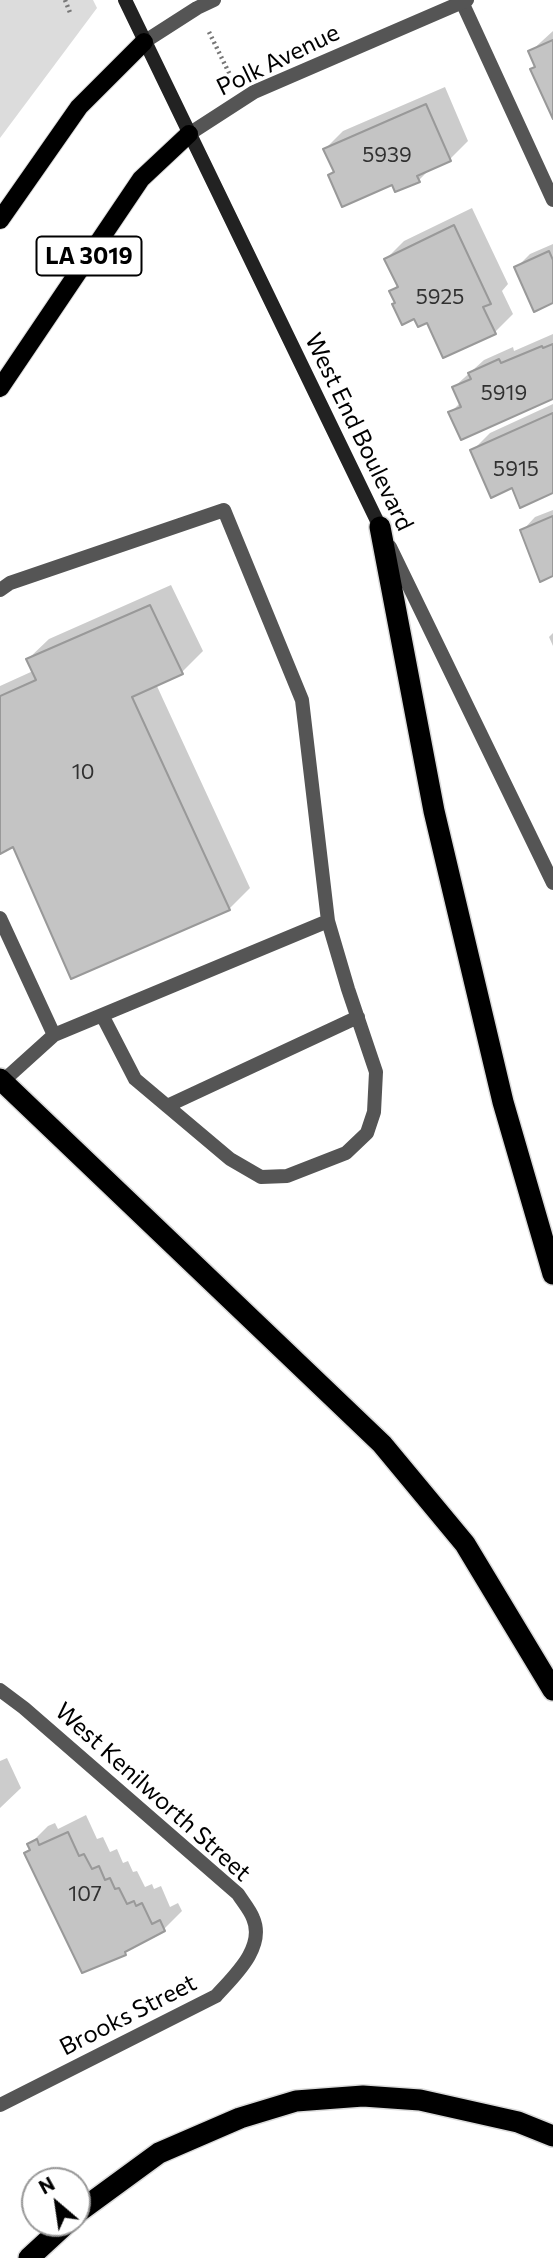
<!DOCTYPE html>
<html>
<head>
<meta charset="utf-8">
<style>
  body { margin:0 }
  #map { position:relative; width:553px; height:2258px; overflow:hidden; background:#fff; font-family:Commissioner,sans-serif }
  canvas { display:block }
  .north { position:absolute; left:21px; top:2167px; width:70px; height:70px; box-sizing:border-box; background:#fff; border:2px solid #999; border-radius:50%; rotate:331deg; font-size:19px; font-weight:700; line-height:28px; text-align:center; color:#000 }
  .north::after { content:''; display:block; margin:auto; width:24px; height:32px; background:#000; clip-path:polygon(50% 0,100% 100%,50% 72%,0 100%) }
</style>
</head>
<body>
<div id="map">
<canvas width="553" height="2258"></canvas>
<div class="north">N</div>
</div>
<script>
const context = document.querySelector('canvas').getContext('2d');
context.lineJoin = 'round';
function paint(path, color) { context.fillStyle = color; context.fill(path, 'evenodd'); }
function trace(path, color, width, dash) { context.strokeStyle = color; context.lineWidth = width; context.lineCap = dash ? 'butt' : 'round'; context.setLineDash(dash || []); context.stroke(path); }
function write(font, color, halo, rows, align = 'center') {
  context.font = font + ' Commissioner,sans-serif'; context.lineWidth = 6; context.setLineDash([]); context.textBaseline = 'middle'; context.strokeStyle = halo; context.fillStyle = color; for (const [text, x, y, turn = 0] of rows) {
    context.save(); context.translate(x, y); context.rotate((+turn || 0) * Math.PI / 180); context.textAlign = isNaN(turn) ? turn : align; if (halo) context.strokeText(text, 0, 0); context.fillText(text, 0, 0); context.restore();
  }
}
paint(new Path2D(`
  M0,0H93L97,8L0,138Z`), '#dcdcdc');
paint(new Path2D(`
  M553,31V114L530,52Z
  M445,87L468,141L450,159L432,167L419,180L393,183L330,175L335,171L325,149L343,131Z
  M472,208L508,284L502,291L513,314L495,332L415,317L396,302L391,291L399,284L386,259L404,241Z
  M553,244V301L517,267L530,254Z
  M553,334V397L451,412L461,402L454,387L484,360L513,347L514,351Z
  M553,404V491L513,486L472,451L490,433Z
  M553,510V574L522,531L535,517Z
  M171,585L203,651L182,672L156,684L250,888L229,909L14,845L0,852V686L33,671L28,659L49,639Z
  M553,633V646L549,637Z
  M7,1758L21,1788L0,1808V1761Z
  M86,1815L97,1839L103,1837L110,1852L117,1849L123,1863L128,1861L133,1872L137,1871L145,1887L152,1884L154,1889L161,1886L170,1907L178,1903L182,1911L164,1929L131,1947L125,1953L26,1853L31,1848L30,1844L48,1826L55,1823L58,1829Z`), '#0003');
const building = new Path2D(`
  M553,40V119L530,69L535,67L528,51Z
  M426,104L451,161L417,176L420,182L395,192L392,185L342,207L328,175L334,172L323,149Z
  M454,225L491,304L483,307L496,334L443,358L427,323L418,327L414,319L402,325L392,304L395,303L389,291L398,287L384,259Z
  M549,251L553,260V303L534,312L514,267Z
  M553,344V399L461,440L448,412L461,407L452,387L471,379L468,373L499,359L501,363L542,346L543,348Z
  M553,413V493L520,508L512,488L491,498L470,450Z
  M553,516V576L540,582L520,530Z
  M150,605L183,674L132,697L230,910L71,979L13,847L0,854V696L36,680L26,659Z
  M68,1832L79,1856L84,1854L92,1869L99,1866L105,1880L110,1878L115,1889L119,1888L127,1904L134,1901L136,1906L142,1903L152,1924L160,1920L165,1931L125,1952L126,1955L82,1973L24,1853L30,1850L27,1844L37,1839L39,1845Z`);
paint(building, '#c4c4c4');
trace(building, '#999', 2);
const primary = new Path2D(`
  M0,220L79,107L144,42
  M0,388L141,179L189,134`);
const motorway = new Path2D(`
  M380,527L434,811L503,1102L553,1274
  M0,1079L382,1444L465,1544L553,1690
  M77,2213L159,2153L240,2118L296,2101L363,2096L420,2100L518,2122L553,2136
  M29,2258L67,2223`);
trace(primary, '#dbdbdb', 20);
trace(motorway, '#dbdbdb', 24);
trace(new Path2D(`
  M65,0L71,15
  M209,32L231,77`), '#777', 4.5, [2, 3.5]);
trace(new Path2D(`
  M462,2L553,200
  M0,590L10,583L224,510L302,700L328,921L54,1035L2,1082
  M0,918L54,1035
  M102,1015L135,1079L230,1159L261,1177L287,1176L346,1153L367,1133L374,1112L376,1072L348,989L328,921
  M167,1106L358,1017`), '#555', 14);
trace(new Path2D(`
  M144,42L197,8L214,0
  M189,134L254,92L467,0
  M390,547L553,883
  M0,1690L24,1708L238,1894C243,1902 250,1910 253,1918C266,1948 233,1977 216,1996L0,2105`), '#555', 14);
trace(new Path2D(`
  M125,0L380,527`), '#222', 14);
trace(primary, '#000', 18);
trace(motorway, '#000', 21);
write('21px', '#313131', null, [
  ["5939",387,155],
  ["5925",440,297],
  ["5919",504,393],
  ["5915",516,469],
  ["10",83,772],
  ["107",85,1894]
]);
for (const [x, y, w] of [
  [89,256,105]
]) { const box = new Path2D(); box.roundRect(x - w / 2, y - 19.5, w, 39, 5); context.fillStyle = '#fff'; context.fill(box); trace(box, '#000', 2); }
write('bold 23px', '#000', null, [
  ["LA 3019",89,256]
]);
write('24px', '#000', '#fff', [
  ["Polk Avenue",278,60,-26],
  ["West End Boulevard",359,432,64],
  ["West Kenilworth Street",153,1792,42],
  ["Brooks Street",128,2015,-27]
]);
</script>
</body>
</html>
